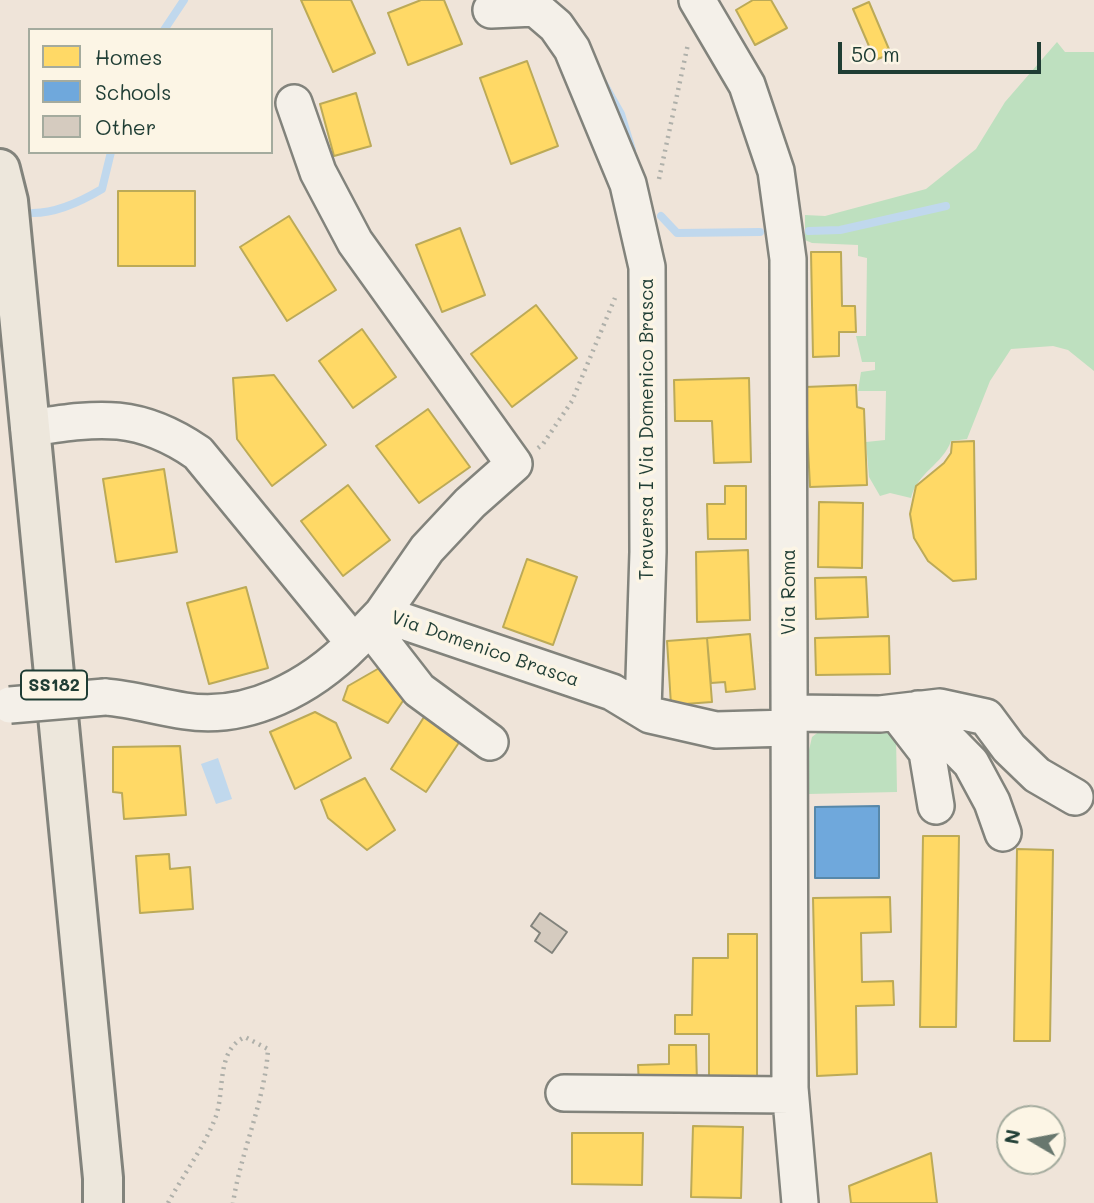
<!DOCTYPE html>
<html>
<head>
<meta charset="utf-8">
<style>
  body { margin:0 }
  #map { position:relative; width:1094px; height:1203px; overflow:hidden; background:#efe4d9; font-family:Mali,sans-serif }
  canvas { display:block }
  .legend { position:absolute; left:28px; top:28px; width:245px; height:126px; box-sizing:border-box; background:#fcf5e5; border:2px solid #a4ab9e; margin:0; padding:9px 12px; list-style:none; font-size:21px; color:#1f3d34 }
  .legend li { display:flex; align-items:center; gap:14px; height:35px }
  .legend b { width:35px; border:2px solid #a4ab9e }
  .north { position:absolute; left:996px; top:1105px; width:70px; height:70px; box-sizing:border-box; background:#fcf5e5; border:2px solid #a4ab9e; border-radius:50%; rotate:280deg; font-size:19px; font-weight:700; line-height:28px; text-align:center; color:#1f3d34 }
  .north::after { content:''; display:block; margin:auto; width:24px; height:32px; background:#68776e; clip-path:polygon(50% 0,100% 100%,50% 72%,0 100%) }
  .scale { position:absolute; left:838px; top:42px; width:203px; height:32px; box-sizing:border-box; border:4px solid #1f3d34; border-top:0; padding-left:9px; font-size:21px; line-height:24px; white-space:nowrap; color:#1f3d34; -webkit-text-stroke:5px #fcf5e5; paint-order:stroke }
</style>
</head>
<body>
<div id="map">
<canvas width="1094" height="1203"></canvas>
<ul class="legend">
<li><b style="height:19px;background:#ffd966"></b>Homes</li>
<li><b style="height:19px;background:#6fa8dc"></b>Schools</li>
<li><b style="height:19px;background:#d5cbbf"></b>Other</li>
</ul>
<div class="north">N</div>
<div class="scale">50 m</div>
</div>
<script>
const context = document.querySelector('canvas').getContext('2d');
context.lineJoin = 'round';
function paint(path, color) { context.fillStyle = color; context.fill(path, 'evenodd'); }
function trace(path, color, width, dash) { context.strokeStyle = color; context.lineWidth = width; context.lineCap = dash ? 'butt' : 'round'; context.setLineDash(dash || []); context.stroke(path); }
function write(font, color, halo, rows, align = 'center') {
  context.font = font + ' Mali,sans-serif'; context.lineWidth = 7; context.setLineDash([]); context.textBaseline = 'middle'; context.strokeStyle = halo; context.fillStyle = color; for (const [text, x, y, turn = 0] of rows) {
    context.save(); context.translate(x, y); context.rotate((+turn || 0) * Math.PI / 180); context.textAlign = isNaN(turn) ? turn : align; if (halo) context.strokeText(text, 0, 0); context.fillText(text, 0, 0); context.restore();
  }
}
paint(new Path2D(`
  M1057,42L1065,52H1094V371L1068,350L1053,346L1011,349L990,381L967,439L951,441C943,464 917,473 911,498L890,493L880,496L869,477L866,442L885,440L886,391H858L861,372L875,370V362H862L856,336H866L867,258L858,256V245L812,243L805,240V215L825,216L926,189L976,149L1005,102Z
  M883,726L896,736L897,792L808,794L809,750L812,737L821,730Z`), '#bee0bf');
paint(new Path2D(`
  M218,758L232,799L216,804L201,764Z`), '#c0d8ed');
const homes = new Path2D(`
  M301,0H351L375,53L333,72Z
  M421,0H444L462,44L408,65L388,13Z
  M753,0H771L787,28L755,45L736,10Z
  M869,2L891,54L875,60L853,9Z
  M527,61L558,146L511,164L480,78Z
  M356,93L371,146L334,156L320,104Z
  M118,191H195V266H118Z
  M289,216L336,290L287,321L240,247Z
  M460,228L485,295L442,312L416,245Z
  M811,252H841L842,306H855L856,332H839V356L813,357Z
  M536,305L577,358L512,407L471,354Z
  M362,329L396,377L353,408L319,361Z
  M274,375L326,445L272,486L237,439L233,378Z
  M749,378L751,462L714,463L712,421H675L674,380Z
  M856,385L857,407L864,409L867,485L810,487L805,387Z
  M428,409L470,467L419,503L376,446Z
  M974,441L976,579L953,581L928,561L914,538L910,514L916,486L944,463L951,453L952,442Z
  M164,469L177,552L116,562L103,479Z
  M348,485L390,540L343,576L301,521Z
  M725,486H746V539H708L707,504H725Z
  M819,502L863,503L862,568L818,567Z
  M748,550L750,620L697,622L696,552Z
  M527,559L577,577L553,645L503,627Z
  M866,577L868,617L816,619L815,578Z
  M246,587L268,668L209,684L187,603Z
  M750,634L755,689L726,692L725,682L711,683L707,638Z
  M889,636L890,674L816,675L815,638Z
  M707,638L712,702L671,705L667,641Z
  M388,663L409,692L388,723L343,700L348,686Z
  M315,712L336,723L351,758L295,789L270,732Z
  M424,717L460,741L426,792L391,769Z
  M180,746L186,815L124,819L122,793L113,792V747Z
  M365,778L395,830L367,850L328,818L321,800Z
  M923,836H959L956,1027H920Z
  M1017,849L1053,850L1050,1041H1014Z
  M169,854L170,869L190,867L193,909L140,913L136,856Z
  M890,897L891,932L861,933L862,982L893,981L894,1005L856,1006L857,1074L817,1076L813,898Z
  M728,934H757V1081L709,1082V1034H675V1015H692L693,958H728Z
  M669,1045H696L697,1083L639,1085L638,1065L669,1064Z
  M693,1126L743,1127L741,1198L691,1197Z
  M572,1133H643L642,1185L572,1184Z
  M931,1153L937,1203H851L849,1186Z`);
paint(homes, '#ffd966');
trace(homes, '#bcaa57', 2);
const schools = new Path2D(`
  M879,806V878H815V807Z`);
paint(schools, '#6fa8dc');
trace(schools, '#5788aa', 2);
trace(new Path2D(`
  M164,30L184,0
  M603,82L621,114L632,150
  M33,213C56,213 82,201 102,189L111,152
  M661,216L677,233L760,232
  M809,231L840,230L946,206`), '#c0d8ed', 8);
const building = new Path2D(`
  M540,913L567,932L552,953L535,941L540,933L531,926Z`);
paint(building, '#d5cbbf');
trace(building, '#82837c', 2);
const minor = new Path2D(`
  M697,0L747,85L776,171L788,259L790,1088L800,1203
  M491,10L535,8L556,26L572,49L628,184L647,267L648,552L643,710
  M294,103L318,172L355,242L514,464L470,503L427,549L382,614
  M29,428C98,418 137,411 198,453L354,643L382,614L612,692L650,715L716,730L789,728
  M370,627L419,690L490,742
  M105,697C133,699 157,707 185,711C248,721 311,687 354,643
  M918,709L971,763L992,802L1003,833
  M789,713L880,714L940,707L986,717L1009,748L1037,775L1075,797
  M900,717L927,752L936,806
  M564,1093L790,1095`);
const major = new Path2D(`
  M0,169L8,201L103,1178V1203`);
trace(minor, '#82837c', 40);
trace(major, '#82837c', 44);
trace(new Path2D(`
  M659,179L688,44
  M538,448L543,444L572,401L615,298
  M168,1203C183,1175 205,1146 216,1116C225,1090 216,1050 245,1037L268,1049C265,1101 241,1151 233,1203`), '#afb0aa', 4.5, [2, 5]);
trace(minor, '#f4f0e9', 35);
trace(major, '#ede7dc', 38);
const minorBridge = new Path2D(`
  M10,705L105,697`);
trace(minorBridge, '#82837c', 40, []);
trace(minorBridge, '#f4f0e9', 35);
for (const [x, y, w] of [
  [54,685,66]
]) { const box = new Path2D(); box.roundRect(x - w / 2, y - 14.5, w, 29, 5); context.fillStyle = '#fcf5e5'; context.fill(box); trace(box, '#1f3d34', 2); }
write('bold 18px', '#1f3d34', null, [
  ["SS182",54,685]
]);
write('19px', '#1f3d34', '#fcf5e5', [
  ["Traversa I Via Domenico Brasca",647,429,-90],
  ["Via Roma",789,592,-90],
  ["Via Domenico Brasca",485,649,19]
]);
</script>
</body>
</html>
